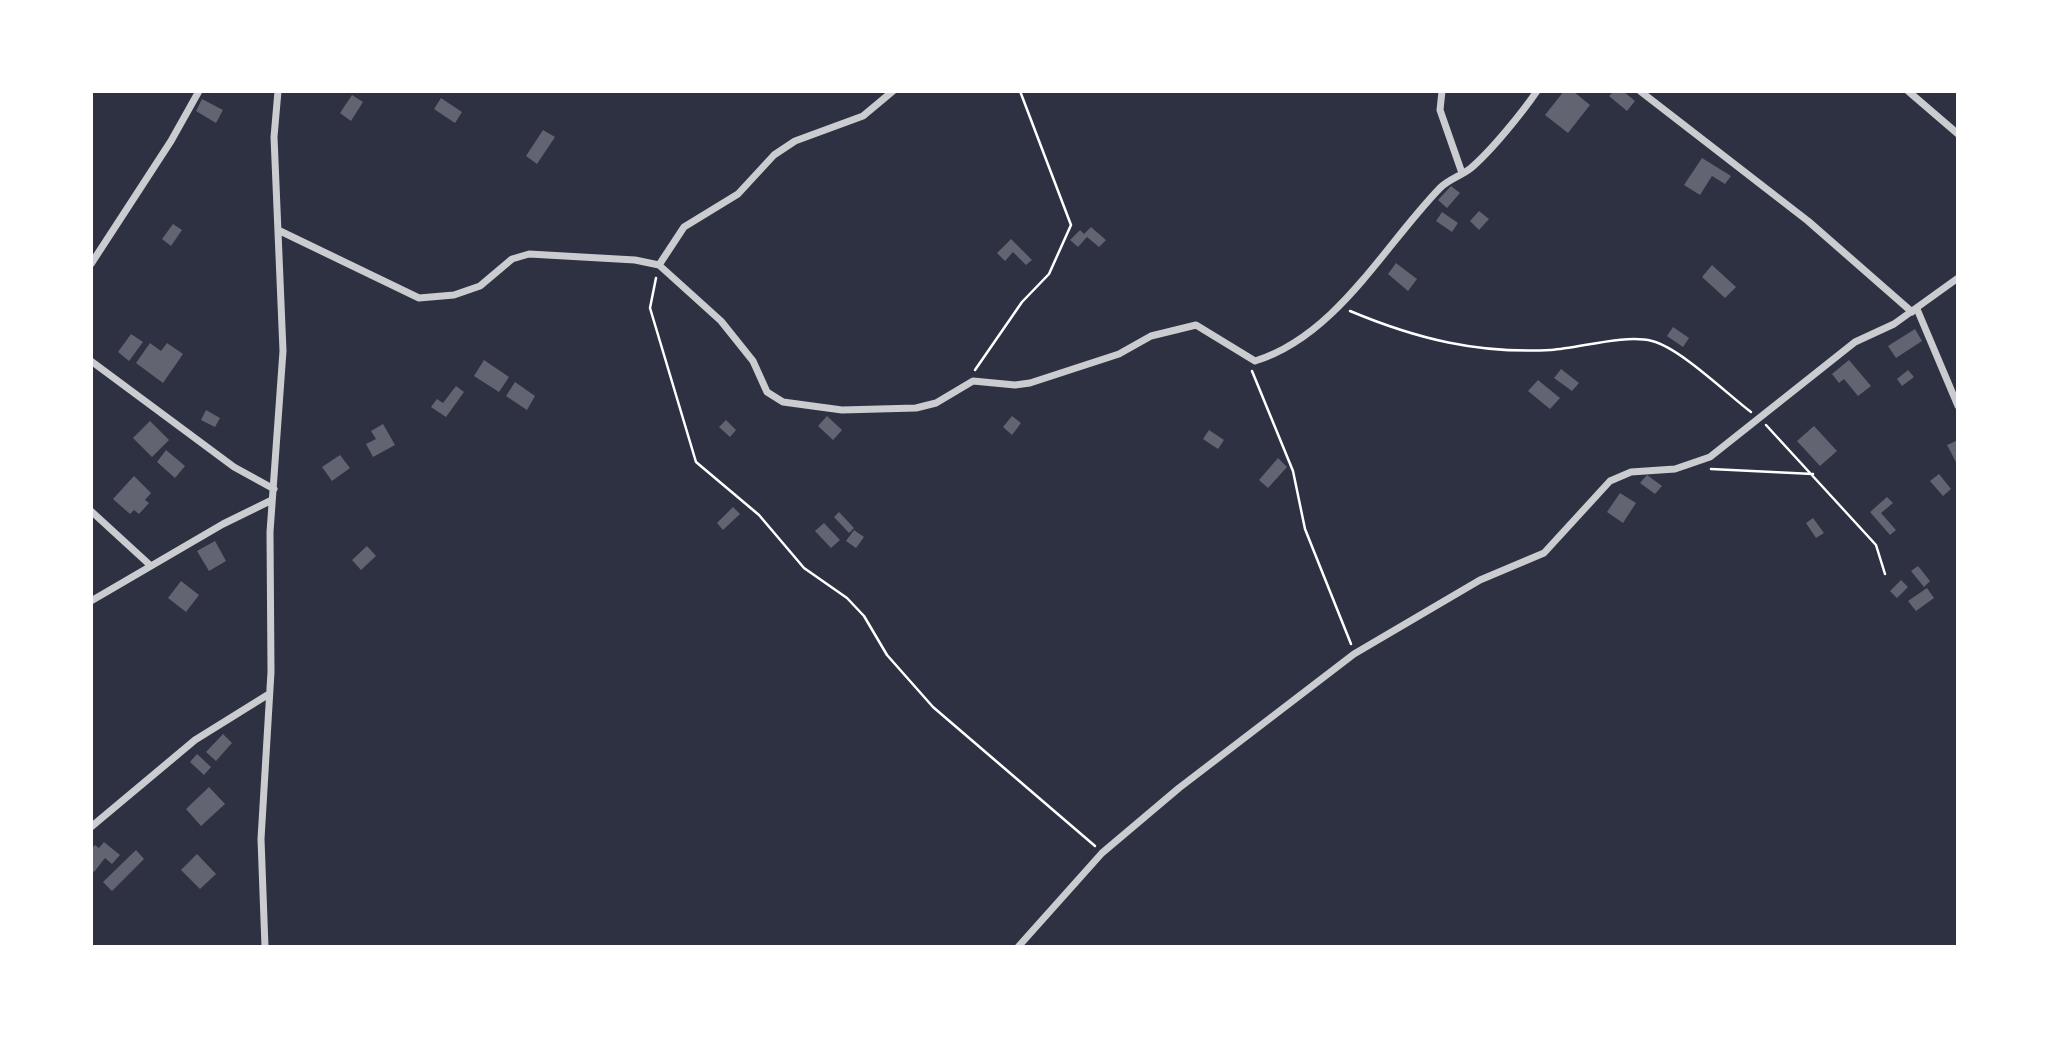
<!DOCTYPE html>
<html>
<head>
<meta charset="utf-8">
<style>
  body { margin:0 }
  #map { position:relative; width:2049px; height:1038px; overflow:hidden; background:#2d3142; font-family:"DM Sans",sans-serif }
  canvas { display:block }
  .frame { position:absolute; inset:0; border:93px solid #fff; pointer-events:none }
</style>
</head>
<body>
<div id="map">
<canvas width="2049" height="1038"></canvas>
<div class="frame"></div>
</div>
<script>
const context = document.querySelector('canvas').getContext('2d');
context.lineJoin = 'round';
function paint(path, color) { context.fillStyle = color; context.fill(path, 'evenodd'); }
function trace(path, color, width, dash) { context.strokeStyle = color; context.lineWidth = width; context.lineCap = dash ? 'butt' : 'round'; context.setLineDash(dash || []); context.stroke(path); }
paint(new Path2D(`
  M1564,91H1573L1590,105L1568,133L1545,115Z
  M1614,91H1623L1635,101L1627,111L1609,96Z
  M352,95L363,102L351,121L340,113Z
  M441,98L462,112L455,123L434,109Z
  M202,99L223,110L216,123L196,111Z
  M543,130L555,137L537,164L526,156Z
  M1702,158L1731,176L1725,184L1712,176L1700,195L1684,185Z
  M1451,186L1460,193L1447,208L1438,200Z
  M1479,211L1489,219L1479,230L1470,221Z
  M1442,212L1458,223L1452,232L1436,221Z
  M173,224L182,230L171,246L162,239Z
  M1091,227L1106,240L1099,247L1087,237L1078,247L1070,240L1080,230L1084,234Z
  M1011,239L1032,260L1026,265L1013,252L1005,261L997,253Z
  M1396,263L1417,279L1408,291L1388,274Z
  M1712,265L1736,287L1725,298L1702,277Z
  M1673,327L1689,338L1683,347L1667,336Z
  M1915,329L1922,341L1896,358L1888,346Z
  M131,334L143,342L129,361L118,352Z
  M150,343L161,351L167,343L183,354L163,383L136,363Z
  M484,360L509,377L499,392L474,376Z
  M1849,360L1871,386L1858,396L1844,379L1839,383L1832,374Z
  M1561,369L1579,383L1572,391L1554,378Z
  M1908,370L1914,377L1902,386L1897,379Z
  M1538,380L1560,398L1550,409L1528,391Z
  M515,382L535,396L527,410L506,396Z
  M456,386L464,392L446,417L431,407L437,399L443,403Z
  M206,410L220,418L215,427L201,420Z
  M827,416L842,430L833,440L818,426Z
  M1012,416L1021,423L1012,435L1003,427Z
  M726,420L736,430L730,437L719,427Z
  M150,421L169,440L152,457L133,438Z
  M383,424L395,445L373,457L366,444L376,439L371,431Z
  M1814,426L1837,451L1820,466L1797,441Z
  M1209,430L1224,440L1218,449L1203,439Z
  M1958,440V466L1947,445Z
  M166,450L185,466L175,478L157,462Z
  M340,455L350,468L332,481L322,467Z
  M1278,458L1287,467L1268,488L1259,480Z
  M1939,474L1951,489L1943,496L1930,481Z
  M1647,475L1662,486L1655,494L1640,483Z
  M134,476L151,493L145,500L149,503L139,514L134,510L130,514L113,499Z
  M1620,493L1636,503L1623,523L1607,512Z
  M1887,497L1893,503L1881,513L1896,530L1890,535L1870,512Z
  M733,507L740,514L723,530L717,523Z
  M839,512L854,528L849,533L834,517Z
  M1813,518L1824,533L1816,538L1806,523Z
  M824,523L840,540L831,548L815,531Z
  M854,530L864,537L856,548L846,541Z
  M215,541L226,561L209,571L197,551Z
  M367,546L376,556L361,570L352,560Z
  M1918,566L1930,581L1924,587L1911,571Z
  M1901,580L1908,587L1897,598L1890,591Z
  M181,581L199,595L186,612L168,598Z
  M1927,588L1934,598L1916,611L1908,601Z
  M223,734L232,743L216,761L206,752Z
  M197,754L211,767L204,775L190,762Z
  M209,787L225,804L201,826L186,809Z
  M104,842L120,855L112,864L105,858L94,872L91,869V849L95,845L99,848Z
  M136,850L144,859L112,891L103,882Z
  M197,854L216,874L200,889L181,870Z`), '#626471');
trace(new Path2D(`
  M656,278L650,308L696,462L759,515L804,568L847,598L864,616L887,655L933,707L1095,846
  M1350,311C1417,339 1478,354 1551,350C1580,348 1625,334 1652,341C1680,348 1726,393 1751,412
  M975,370L1022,302L1049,274L1071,225L1020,91
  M1252,371L1293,471L1305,529L1351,644
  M1766,425L1876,545L1885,574
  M1711,469L1813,474`), '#fff', 2.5);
trace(new Path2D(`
  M1442,91L1440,110L1462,173
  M1640,91L1808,221L1912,312
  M1908,91L1958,134
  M278,230L419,298L454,295L480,286L512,259L529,254L635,260L659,265L721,321L753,361L767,392L783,402L842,410L916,408L936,403L973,381L1015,385L1030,383L1119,354L1151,336L1196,325L1255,361C1336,336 1383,247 1440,188C1449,179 1461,176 1471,168C1491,151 1522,113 1537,91
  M91,264L171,141L199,91
  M659,265L684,227L738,194L774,155L795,141L863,116L893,91
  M1917,309L1958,406
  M91,361L234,467L274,489
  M91,511L151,566
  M91,601L223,524L272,500
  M91,827L195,740L269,694
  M265,947L261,839L271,672L270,532L283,351L274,137L278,91
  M1018,947L1102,853L1179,788L1354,654L1480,580L1544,553L1610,481L1631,472L1675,469L1710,457L1855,342L1894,324L1958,278`), '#caccd0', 7);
</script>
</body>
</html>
